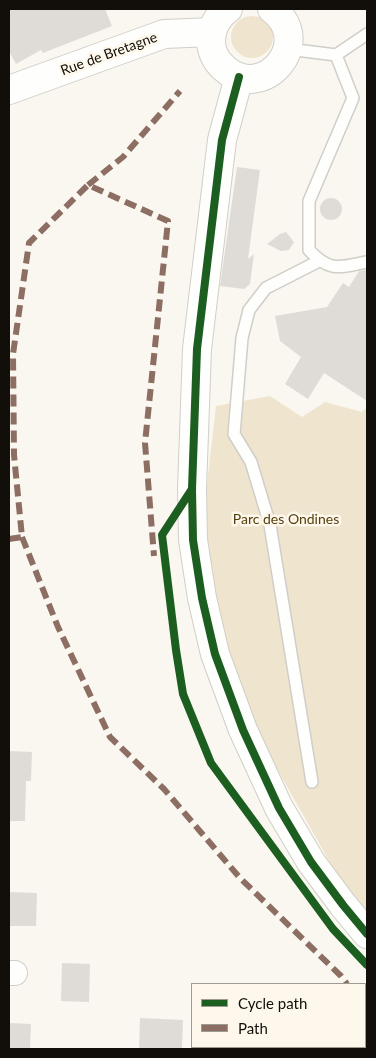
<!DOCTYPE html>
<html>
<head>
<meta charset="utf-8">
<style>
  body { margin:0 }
  #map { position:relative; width:376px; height:1058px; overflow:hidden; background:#faf7f0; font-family:Lato,sans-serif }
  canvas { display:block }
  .frame { position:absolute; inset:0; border:10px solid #120f0b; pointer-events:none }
  .legend { position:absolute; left:191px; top:983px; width:175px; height:65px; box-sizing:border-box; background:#fef8ec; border:1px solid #a09b92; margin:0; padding:6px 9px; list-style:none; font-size:15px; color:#120f0b }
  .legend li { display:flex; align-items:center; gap:10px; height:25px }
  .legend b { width:25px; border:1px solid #a09b92 }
</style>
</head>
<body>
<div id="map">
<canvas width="376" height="1058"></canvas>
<div class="frame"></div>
<ul class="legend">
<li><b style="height:6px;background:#1b5e20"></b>Cycle path</li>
<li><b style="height:6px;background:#8d6e63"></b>Path</li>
</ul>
</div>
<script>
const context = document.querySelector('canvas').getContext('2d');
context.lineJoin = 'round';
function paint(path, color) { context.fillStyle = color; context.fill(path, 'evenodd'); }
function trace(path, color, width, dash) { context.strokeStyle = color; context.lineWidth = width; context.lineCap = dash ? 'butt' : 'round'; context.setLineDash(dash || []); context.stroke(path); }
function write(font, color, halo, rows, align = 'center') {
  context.font = font + ' Lato,sans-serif'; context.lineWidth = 5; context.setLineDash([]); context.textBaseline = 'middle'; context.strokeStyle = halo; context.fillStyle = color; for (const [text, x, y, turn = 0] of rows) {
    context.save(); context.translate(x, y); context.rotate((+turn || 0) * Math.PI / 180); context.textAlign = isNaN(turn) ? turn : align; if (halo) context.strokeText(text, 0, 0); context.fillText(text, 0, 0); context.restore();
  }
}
paint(new Path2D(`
  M231 37a21 21 0 1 1 42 0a21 21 0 1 1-42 0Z
  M270,396L302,417L325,402L362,412L367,407V918L349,896L247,716L213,598L203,519L216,406Z`), '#efe4ce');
paint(new Path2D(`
  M9,9H105L112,26L43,53L41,50L16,64L9,51Z
  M237,167L260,170L248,259L254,254L250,284L244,289L220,286Z
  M320 209a11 11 0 1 1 22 0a11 11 0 1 1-22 0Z
  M286,232L294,242L289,250L281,251L267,244L280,234Z
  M367,270V401L324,373L308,399L285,384L301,357L280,341L275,316L327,307L343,283L349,287L359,271Z
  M9,751L32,752L31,781H26L25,821H9Z
  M9,892L37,893L36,926H9Z
  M62,963L90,964L89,1002L61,1001Z
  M140,1018L183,1020L182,1049H139Z
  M9,1023L31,1024L30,1049H9Z`), '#dfdcd7');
const service = new Path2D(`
  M288,49L336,55L367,34
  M336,55L353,98L309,201V250C330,273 340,267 367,262
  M312,782L270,525L251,462L234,434L242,338L249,310L266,288L319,261`);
const minor = new Path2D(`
  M9,973H15`);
const tertiary = new Path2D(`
  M228,9C217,16 211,29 211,41C211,52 217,62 224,68C263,104 316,42 272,9
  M239,77L222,140L197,349L192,489L193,540L202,598L215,654L243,730L279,808L311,862L343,905L367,934
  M9,90L164,34L212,32`);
trace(service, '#d0cec8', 14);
trace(minor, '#d0cec8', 26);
trace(tertiary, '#d0cec8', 30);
trace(service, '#fefefd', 11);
trace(minor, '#fefefd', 24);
trace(tertiary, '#fefefd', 28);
trace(new Path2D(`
  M88,185L123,157L180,91
  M22,537L58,627L110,737L164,789L240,878L341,976L347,984
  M9,539L22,537L14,455L13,354L29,243L88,185L168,221L145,443L154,556
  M365,1009L367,1012`), '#8d6e63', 6, [12, 6]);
trace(new Path2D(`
  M239,77L222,140L197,349L192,489L193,540L202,598L215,654L243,730L279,808L311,862L343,905L367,934
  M192,489L162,535L176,650L183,694L211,763L333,929L367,965`), '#1b5e20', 8);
write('14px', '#120f0b', '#fef8ec', [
  ["Rue de Bretagne",109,54,-20]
]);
write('14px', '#533e0c', '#fef8ec', [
  ["Parc des Ondines",286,519]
]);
</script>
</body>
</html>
